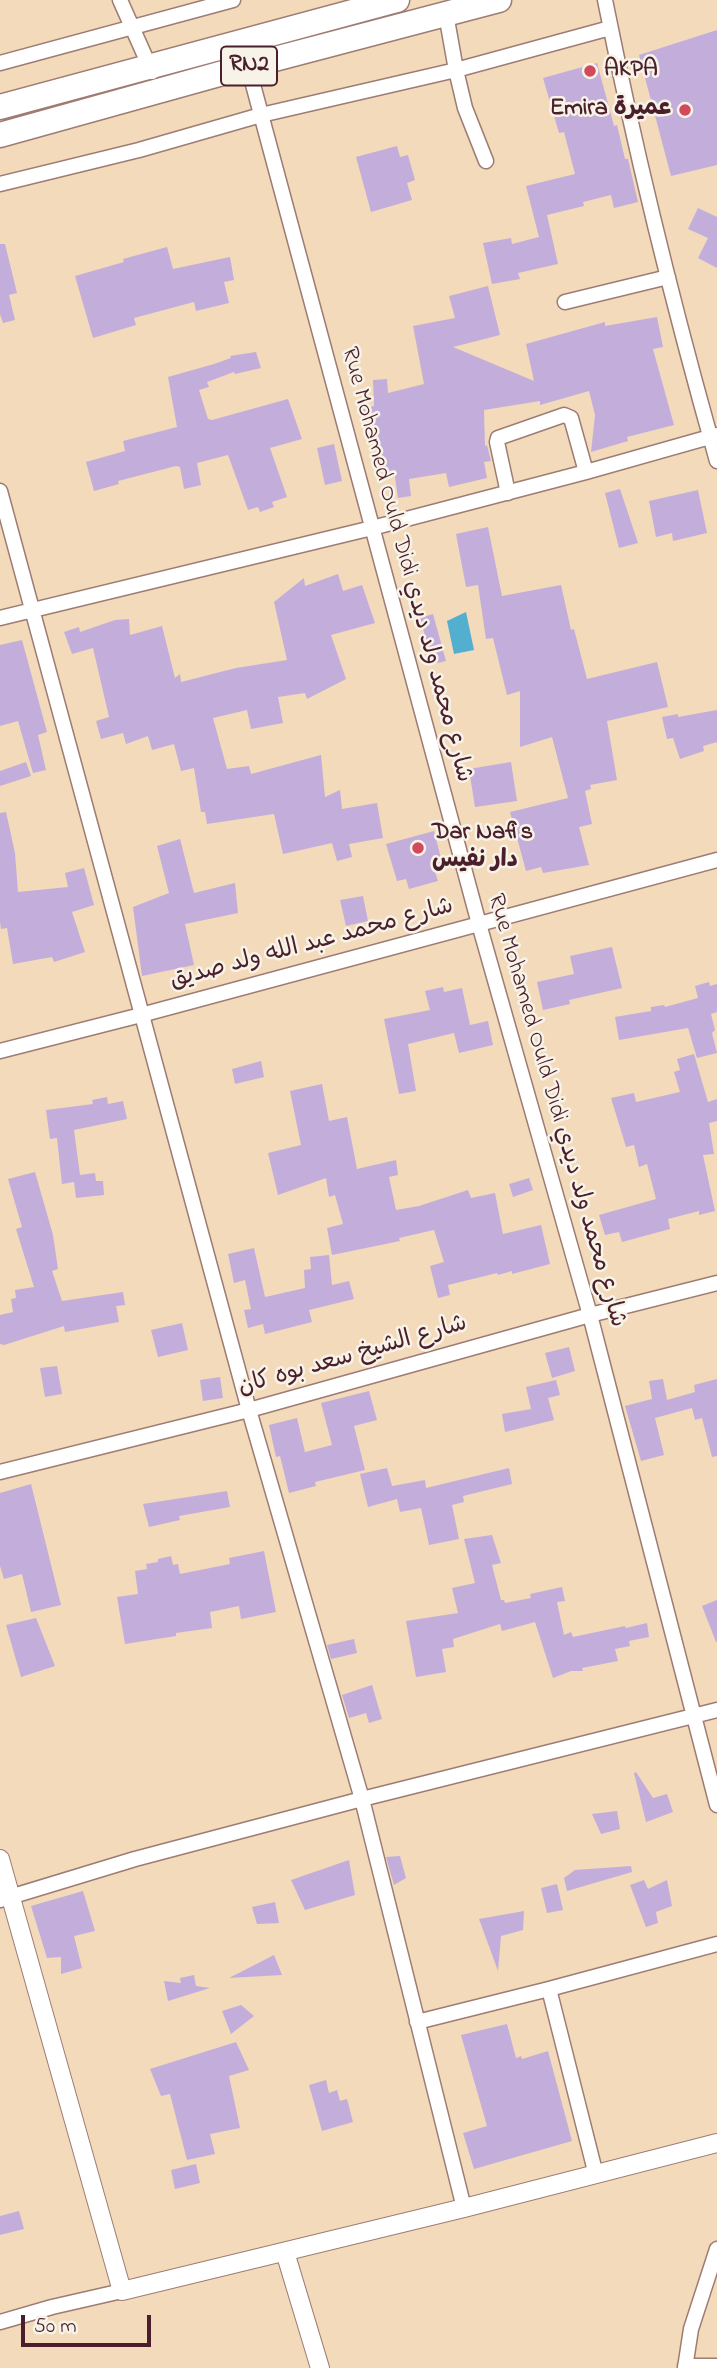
<!DOCTYPE html>
<html>
<head>
<meta charset="utf-8">
<style>
  body { margin:0 }
  #map { position:relative; width:717px; height:2368px; overflow:hidden; background:#f2dabb; font-family:"Indie Flower",sans-serif }
  canvas { display:block }
  .scale { position:absolute; left:21px; top:2315px; width:130px; height:32px; box-sizing:border-box; border:4px solid #4a1f2b; border-top:0; padding-left:9px; font-size:21px; line-height:24px; white-space:nowrap; color:#4a1f2b; -webkit-text-stroke:5px #f7f3e8; paint-order:stroke }
</style>
</head>
<body>
<div id="map">
<canvas width="717" height="2368"></canvas>
<div class="scale">50 m</div>
</div>
<script>
const context = document.querySelector('canvas').getContext('2d');
context.lineJoin = 'round';
function paint(path, color) { context.fillStyle = color; context.fill(path, 'evenodd'); }
function trace(path, color, width, dash) { context.strokeStyle = color; context.lineWidth = width; context.lineCap = dash ? 'butt' : 'round'; context.setLineDash(dash || []); context.stroke(path); }
function write(font, color, halo, rows, align = 'center') {
  context.font = font + ' "Indie Flower","Playpen Sans Arabic",sans-serif'; context.lineWidth = 5; context.setLineDash([]); context.textBaseline = 'middle'; context.strokeStyle = halo; context.fillStyle = color; for (const [text, x, y, turn = 0] of rows) {
    context.save(); context.translate(x, y); context.rotate((+turn || 0) * Math.PI / 180); context.textAlign = isNaN(turn) ? turn : align; if (halo) context.strokeText(text, 0, 0); context.fillText(text, 0, 0); context.restore();
  }
}
paint(new Path2D(`
  M466,612L474,650L454,654L447,621Z`), '#52afd0');
paint(new Path2D(`
  M717,30V165L671,176L639,55Z
  M597,63L614,126L617,125L625,159H628L638,202L614,208L611,195L583,202L584,206L547,215L558,264L518,273L520,279L492,284L483,243L511,238L512,244L539,237L526,186L575,174L564,132L559,133L543,78Z
  M397,146L400,157L408,155L415,180L407,183L412,200L371,212L356,157Z
  M698,208L717,217V268L698,258L708,238L688,229Z
  M0,244H5L17,293L9,295L15,320L3,323L0,314Z
  M167,247L173,269L230,257L234,280L224,282L229,303L196,311L194,302L134,318L136,325L93,338L75,276L124,262L123,259Z
  M488,286L500,335L453,347L534,381L526,344L605,322V326L657,317L663,347L653,349L674,425L627,437L628,441L591,452L595,415L589,391L540,405V401L484,410L485,446L487,445L491,461L484,462L487,478L449,487L446,473L409,479L411,496L398,498L394,470L384,473L370,425L366,426L362,409L374,406L373,380L387,379L388,393L424,384L413,326L455,318L449,296Z
  M256,352L261,368L235,374L234,372L207,382L209,387L199,390L208,419L212,420L288,399L302,439L270,448L287,497L272,502L274,507L260,512L258,507L248,510L228,455L197,463L201,485L184,489L180,467L176,466L118,481L119,484L94,491L86,462L125,451L123,441L177,427L168,377L214,364L231,358L230,356Z
  M334,444L342,481L325,485L317,448Z
  M620,489L638,543L619,548L605,493Z
  M698,490L707,533L673,541L672,533L656,537L649,501Z
  M488,527L502,596L561,585L571,630L574,629L587,679L657,662L668,707L607,721L617,780L590,785L591,789L585,791L592,824L579,827L589,865L543,873L541,867L526,871L510,812L568,798L552,737L520,747V691L507,695L493,638L486,639L478,585L466,587L456,534Z
  M338,574L343,591L362,585L375,623L331,635L346,679L307,699L305,693L278,697L283,723L251,729L247,710L213,718L227,769L249,766L251,774L321,755L325,797L340,790L342,809L377,803L383,838L349,844L352,857L337,861L332,843L283,854L274,814L207,824L205,812H201L194,768L181,771L174,744L152,750L148,736L126,744L123,733L101,739L96,721L109,717L93,648L72,654L64,632L79,627L80,632L115,620L129,619L130,635L162,626L175,678L180,674L181,682L236,668L287,660L274,602L304,578L305,586Z
  M433,614L446,661L433,664L420,618Z
  M22,640L47,732L38,735L46,770L33,773L18,721L0,726V645Z
  M717,710V742L703,746L704,751L680,759L673,738L667,739L662,717L678,714V717Z
  M26,762L31,776L0,786V771Z
  M511,762L517,801L475,807L469,769Z
  M6,812L15,853L18,892L68,887L65,873L84,868L94,905L72,912L85,952L54,962L52,957L13,964L7,928L1,929L0,922V813Z
  M434,831L444,870L435,872L438,881L409,889L406,879L397,881L386,844Z
  M180,839L194,893L235,883L238,913L185,924L194,965L142,976L133,907L169,893L157,846Z
  M363,896L368,921L346,926L340,900Z
  M612,947L622,988L569,1000L570,1004L543,1010L537,982L574,974L570,956Z
  M709,982L710,986L717,984V1012L711,1014L715,1030L712,1033L717,1053L697,1058L688,1028L619,1040L615,1017L651,1011V1007L664,1005L665,1007L698,998L695,986Z
  M443,987L444,992L462,988L470,1025L488,1021L493,1045L459,1053L454,1033L408,1044L416,1091L399,1094L384,1019L430,1010L425,991Z
  M694,1054L708,1102L717,1099V1121L709,1123L714,1154L703,1155L715,1211L699,1215V1211L668,1219L670,1229L622,1242L619,1232L605,1235L599,1215L656,1199L647,1164L639,1167L634,1145L626,1147L611,1098L634,1093L636,1102L680,1092L674,1072L680,1070L677,1059Z
  M261,1061L264,1077L235,1084L232,1069Z
  M322,1084L329,1121L347,1117L357,1169L396,1160L398,1175L389,1177L396,1210L419,1206L468,1190L471,1198L495,1193L503,1234L541,1225L550,1264L512,1274V1271L498,1275L497,1273L448,1285L450,1295L438,1298L430,1266L444,1262L434,1230L399,1238L400,1241L332,1255L327,1228L343,1224L335,1195L329,1197L326,1178L278,1195L268,1153L301,1145L290,1091Z
  M107,1097L108,1104L123,1101L127,1119L74,1130L80,1175L95,1173L96,1181H103L104,1195L76,1198L74,1182L62,1184L57,1138L50,1139L46,1110L93,1104L92,1100Z
  M35,1172L53,1235L58,1269L52,1271L62,1301L123,1292L125,1305L116,1306L119,1322L65,1332L64,1326L4,1345L0,1344V1315L13,1312L11,1299L16,1298L15,1290L34,1287L16,1229L22,1227L8,1179Z
  M529,1178L533,1190L513,1197L509,1184Z
  M254,1248L265,1297L305,1288L304,1270L311,1269L310,1257L329,1255L332,1285L349,1281L354,1299L309,1310L312,1322L265,1334L263,1324L248,1328L244,1310L251,1309L245,1280L234,1283L228,1254Z
  M182,1323L188,1350L158,1357L151,1330Z
  M569,1347L575,1371L552,1378L545,1353Z
  M57,1366L62,1394L45,1397L40,1368Z
  M220,1377L223,1398L203,1401L200,1380Z
  M663,1379L667,1400L695,1392L694,1385L717,1379V1456L712,1457L702,1418L695,1420L692,1408L655,1418L664,1455L641,1461L625,1406L652,1399L649,1381Z
  M556,1380L560,1395L548,1398L554,1420L505,1432L502,1414L531,1409L526,1387Z
  M369,1391L377,1420L354,1426L365,1470L315,1482L316,1486L289,1493L280,1456L276,1457L269,1425L297,1418L305,1452L332,1445L321,1403Z
  M387,1468L392,1486L425,1480L426,1488L509,1468L512,1484L463,1496L464,1502L452,1505L459,1539L429,1545L421,1508L400,1512L397,1499L368,1507L360,1474Z
  M31,1484L61,1605L31,1612L22,1574L4,1579L0,1566V1493Z
  M227,1491L230,1507L179,1516L180,1520L149,1527L143,1504Z
  M492,1535L501,1563L492,1565L501,1600H504L505,1603L531,1598L530,1594L562,1587L565,1601L557,1602L564,1635L571,1632L573,1637L625,1626L626,1628L647,1623L649,1637L629,1641L630,1646L615,1649L618,1661L582,1668L583,1671H571L553,1678L535,1622L502,1631L500,1624L453,1639L454,1647L442,1649L446,1672L416,1677L406,1621L458,1613L452,1588L475,1583L464,1539Z
  M264,1551L276,1612L241,1619L239,1606L210,1612L212,1628L176,1633V1636L125,1644L117,1597L138,1594L135,1571L147,1569L146,1564L158,1562V1559L171,1556L173,1565L178,1564L180,1574L230,1564L229,1558Z
  M717,1600V1642H716L702,1606Z
  M36,1618L55,1666L21,1677L6,1625Z
  M354,1639L357,1653L331,1659L327,1645Z
  M372,1685L382,1719L369,1723L366,1713L349,1718L342,1695Z
  M636,1772L653,1798L667,1794L673,1812L646,1822L634,1773Z
  M617,1811L620,1829L601,1834L592,1814Z
  M400,1856L406,1878L394,1885L386,1857Z
  M349,1860L355,1895L305,1910L291,1880Z
  M631,1866L632,1872L567,1891L564,1878L575,1870Z
  M644,1880L648,1889L667,1880L672,1906L656,1912L658,1923L646,1927L630,1885Z
  M557,1884L563,1910L547,1913L541,1888Z
  M83,1891L95,1931L74,1936L82,1968L61,1974V1957L47,1958L31,1906Z
  M275,1902L279,1923L257,1924L252,1907Z
  M524,1911L523,1930L501,1936L498,1971L479,1919Z
  M274,1955L282,1975L229,1978Z
  M194,1975L196,1986L210,1988L168,2001L164,1981L181,1983L180,1978Z
  M241,2005L254,2016L231,2034L222,2011Z
  M507,2024L516,2058L521,2056L522,2059L548,2051L572,2141L474,2169L463,2133L487,2126L461,2035Z
  M236,2042L249,2070L229,2076L240,2128L210,2134L215,2154L187,2160L170,2094L161,2096L150,2069Z
  M326,2080L329,2093L337,2090L340,2101L347,2099L353,2122L322,2131L309,2085Z
  M196,2164L200,2183L175,2189L171,2170Z
  M19,2211L24,2229L0,2235V2216Z`), '#c3aedb');
const minor = new Path2D(`
  M120,0L152,72
  M605,0C636,155 674,309 717,461
  M0,63L233,0
  M248,66L479,924L590,1315L717,1805
  M486,161L465,108L456,70L610,28
  M0,184L139,150L261,115L456,70L446,14
  M565,302L668,277
  M0,491L249,1410L362,1799L464,2208
  M508,493L497,442L498,438L564,415L571,418L586,472
  M0,618L372,528L586,472L717,435
  M0,1051L141,1015L717,860
  M0,1472L249,1410L590,1315L717,1283
  M0,1900L135,1859L362,1799L717,1710
  M549,1989L717,1944
  M417,2022L549,1989L596,2175
  M0,2322L52,2307L122,2291
  M685,2366H717
  M685,2368L691,2329L717,2249`);
const tertiary = new Path2D(`
  M0,1859L122,2291L464,2208L717,2143
  M285,2252L320,2368`);
const trunk = new Path2D(`
  M0,107L397,0
  M0,135L248,66L499,0`);
trace(minor, '#9e7c73', 17);
trace(tertiary, '#9e7c73', 20);
trace(trunk, '#9e7c73', 27);
trace(minor, '#fff', 14);
trace(tertiary, '#fff', 18);
trace(trunk, '#fff', 24);
for (const [x, y, r, color] of [
  [590,71,7,"#d1495b"],
  [685,110,7,"#d1495b"],
  [418,848,7,"#d1495b"]
]) { const dot = new Path2D(); dot.arc(x, y, r, 0, 2 * Math.PI); context.fillStyle = color; context.fill(dot); trace(dot, '#f7f3e8', 2.5); }
for (const [x, y, w] of [
  [249,66,56]
]) { const box = new Path2D(); box.roundRect(x - w / 2, y - 19.5, w, 39, 5); context.fillStyle = '#f7f3e8'; context.fill(box); trace(box, '#4a1f2b', 2); }
write('bold 23px', '#4a1f2b', null, [
  ["RN2",249,66]
]);
write('bold 24px', '#4a1f2b', '#f7f3e8', [
  ["AKPA",604,71],
  ["Emira عميرة",671,110,"right"],
  ["Dar Nafis",432,834],
  ["دار نفيس",432,862]
], 'left');
write('24px', '#4a1f2b', '#f7f3e8', [
  ["Rue Mohamed Ould Didi شارع محمد ولد ديدي",405,565,75],
  ["شارع محمد عبد الله ولد صديق",312,945,-15],
  ["Rue Mohamed Ould Didi شارع محمد ولد ديدي",555,1111,74],
  ["شارع الشيخ سعد بوه كان",353,1357,-16]
]);
</script>
</body>
</html>
